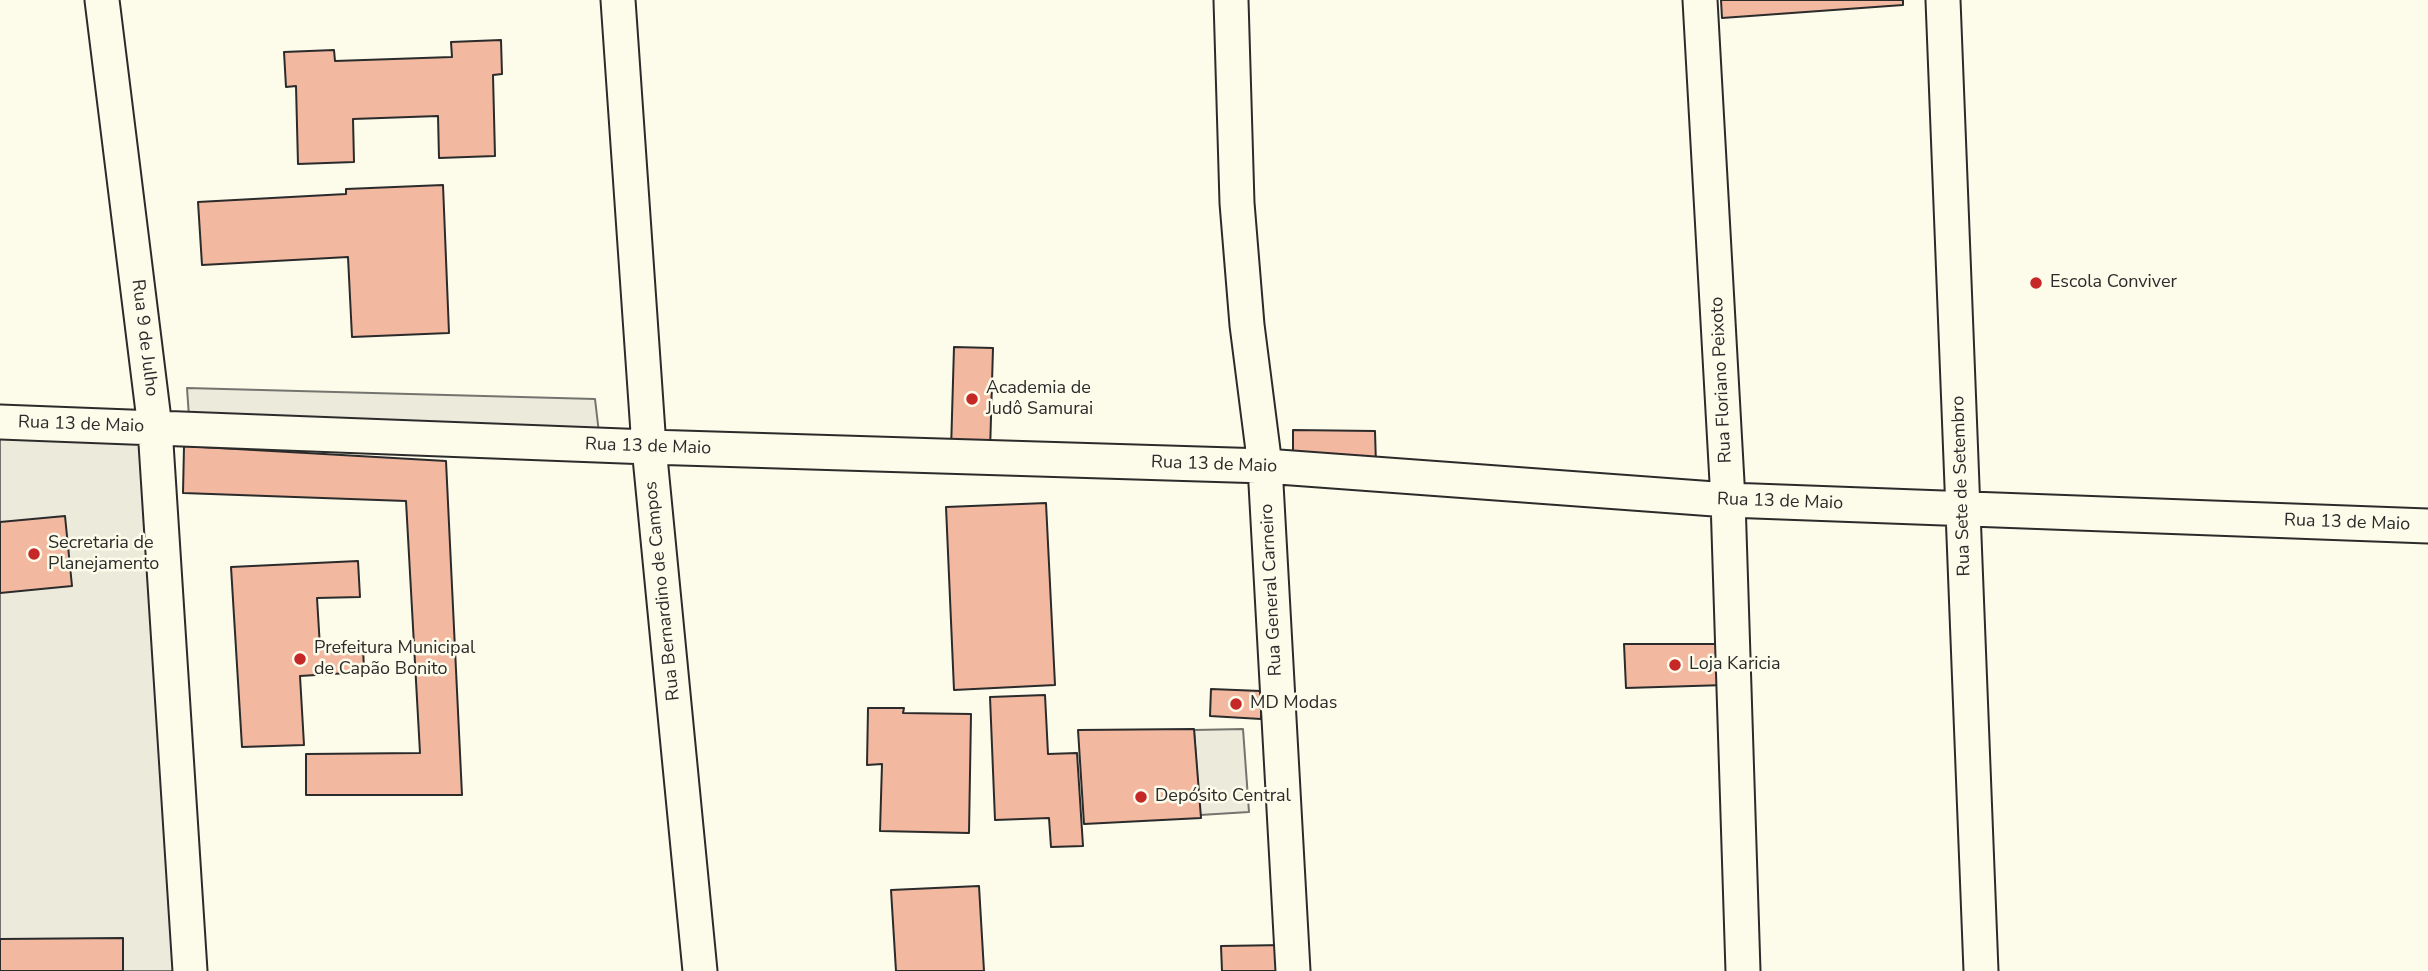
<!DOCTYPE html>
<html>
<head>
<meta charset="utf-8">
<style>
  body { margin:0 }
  canvas { display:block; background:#fdfbea }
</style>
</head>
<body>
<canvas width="2428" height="971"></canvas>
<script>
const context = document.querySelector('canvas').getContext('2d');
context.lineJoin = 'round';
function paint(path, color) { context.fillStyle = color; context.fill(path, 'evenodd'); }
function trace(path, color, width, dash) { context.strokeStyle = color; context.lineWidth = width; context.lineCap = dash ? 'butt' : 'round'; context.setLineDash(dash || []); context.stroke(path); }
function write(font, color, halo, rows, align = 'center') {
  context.font = font + ' "Nunito Sans",sans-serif'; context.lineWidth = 5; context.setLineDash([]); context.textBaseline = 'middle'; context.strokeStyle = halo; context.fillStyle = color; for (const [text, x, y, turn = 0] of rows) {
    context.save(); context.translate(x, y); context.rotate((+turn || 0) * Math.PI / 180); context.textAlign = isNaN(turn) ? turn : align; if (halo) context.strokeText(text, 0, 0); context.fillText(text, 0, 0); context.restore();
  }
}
const green = new Path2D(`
  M0,422L155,428L190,971H0Z`);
paint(green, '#ecebdb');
trace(green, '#74746e', 2);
const parking = new Path2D(`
  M187,388L595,399L599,433L189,417Z
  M1243,729L1249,812L1200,815L1194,730Z`);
paint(parking, '#eceadb');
trace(parking, '#74746e', 2);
const building = new Path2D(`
  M1721,0H1903V5L1722,18Z
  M501,40L502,74L493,75L495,156L439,158L438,116L353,119L354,162L298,164L296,86L286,87L284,52L334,50L335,61L452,57L451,42Z
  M443,185L449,333L352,337L348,257L202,265L198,202L346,194V189Z
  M954,347L993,348L990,452L951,450Z
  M1293,430L1375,431L1376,465L1293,461Z
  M184,446L446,461L462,795H306V754L420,753L406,501L183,493Z
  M1046,503L1055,685L954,690L946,507Z
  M65,516L72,586L0,593V522Z
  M358,561L360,597L317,598L320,647L363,645L364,672L300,676L304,745L242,747L231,567Z
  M1624,644H1724L1726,685L1626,688Z
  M1211,689L1261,691V719L1210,716Z
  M1045,695L1048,754L1077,753L1083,846L1051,847L1049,818L995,820L990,697Z
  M868,708H904L903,713L971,714L969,833L880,831L882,764L867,765Z
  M1194,729L1201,818L1084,824L1078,730Z
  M979,886L984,971H896L891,890Z
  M123,938V971H0V939Z
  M1284,945L1285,971H1222L1221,946Z`);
paint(building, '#f2b8a0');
trace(building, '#2b2b2b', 2);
const street = new Path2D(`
  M102,0L155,428L190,971
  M618,0L649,447L700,971
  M1231,0L1237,203L1247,325L1265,466L1293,971
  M1700,0L1728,500L1743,971
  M1943,0L1981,971
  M0,422L649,447L1265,466L1728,500L2428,526`);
trace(street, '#2b2b2b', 37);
trace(street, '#fdfbea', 33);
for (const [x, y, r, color] of [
  [2036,283,7,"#c62828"],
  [972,399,7,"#c62828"],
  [34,554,7,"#c62828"],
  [300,659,7,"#c62828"],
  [1675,665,7,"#c62828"],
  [1236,704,7,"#c62828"],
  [1141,797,7,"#c62828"]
]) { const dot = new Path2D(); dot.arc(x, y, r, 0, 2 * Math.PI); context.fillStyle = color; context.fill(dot); trace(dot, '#fdfbea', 2.5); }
write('18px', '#2b2b2b', '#fdfbea', [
  ["Escola Conviver",2050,283],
  ["Academia de",986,389],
  ["Judô Samurai",986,410],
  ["Secretaria de",48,544],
  ["Planejamento",48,565],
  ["Prefeitura Municipal",314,649],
  ["de Capão Bonito",314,670],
  ["Loja Karicia",1689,665],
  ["MD Modas",1250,704],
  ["Depósito Central",1155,797]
], 'left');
write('18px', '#2b2b2b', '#fdfbea', [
  ["Rua 9 de Julho",144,338,83],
  ["Rua Floriano Peixoto",1722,380,-93],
  ["Rua 13 de Maio",81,425,2],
  ["Rua 13 de Maio",648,447,2],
  ["Rua 13 de Maio",1214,465,2],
  ["Rua Sete de Setembro",1962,486,-92],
  ["Rua 13 de Maio",1780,502,2],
  ["Rua 13 de Maio",2347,523,2],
  ["Rua General Carneiro",1272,590,-93],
  ["Rua Bernardino de Campos",663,591,-96]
]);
</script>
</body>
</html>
